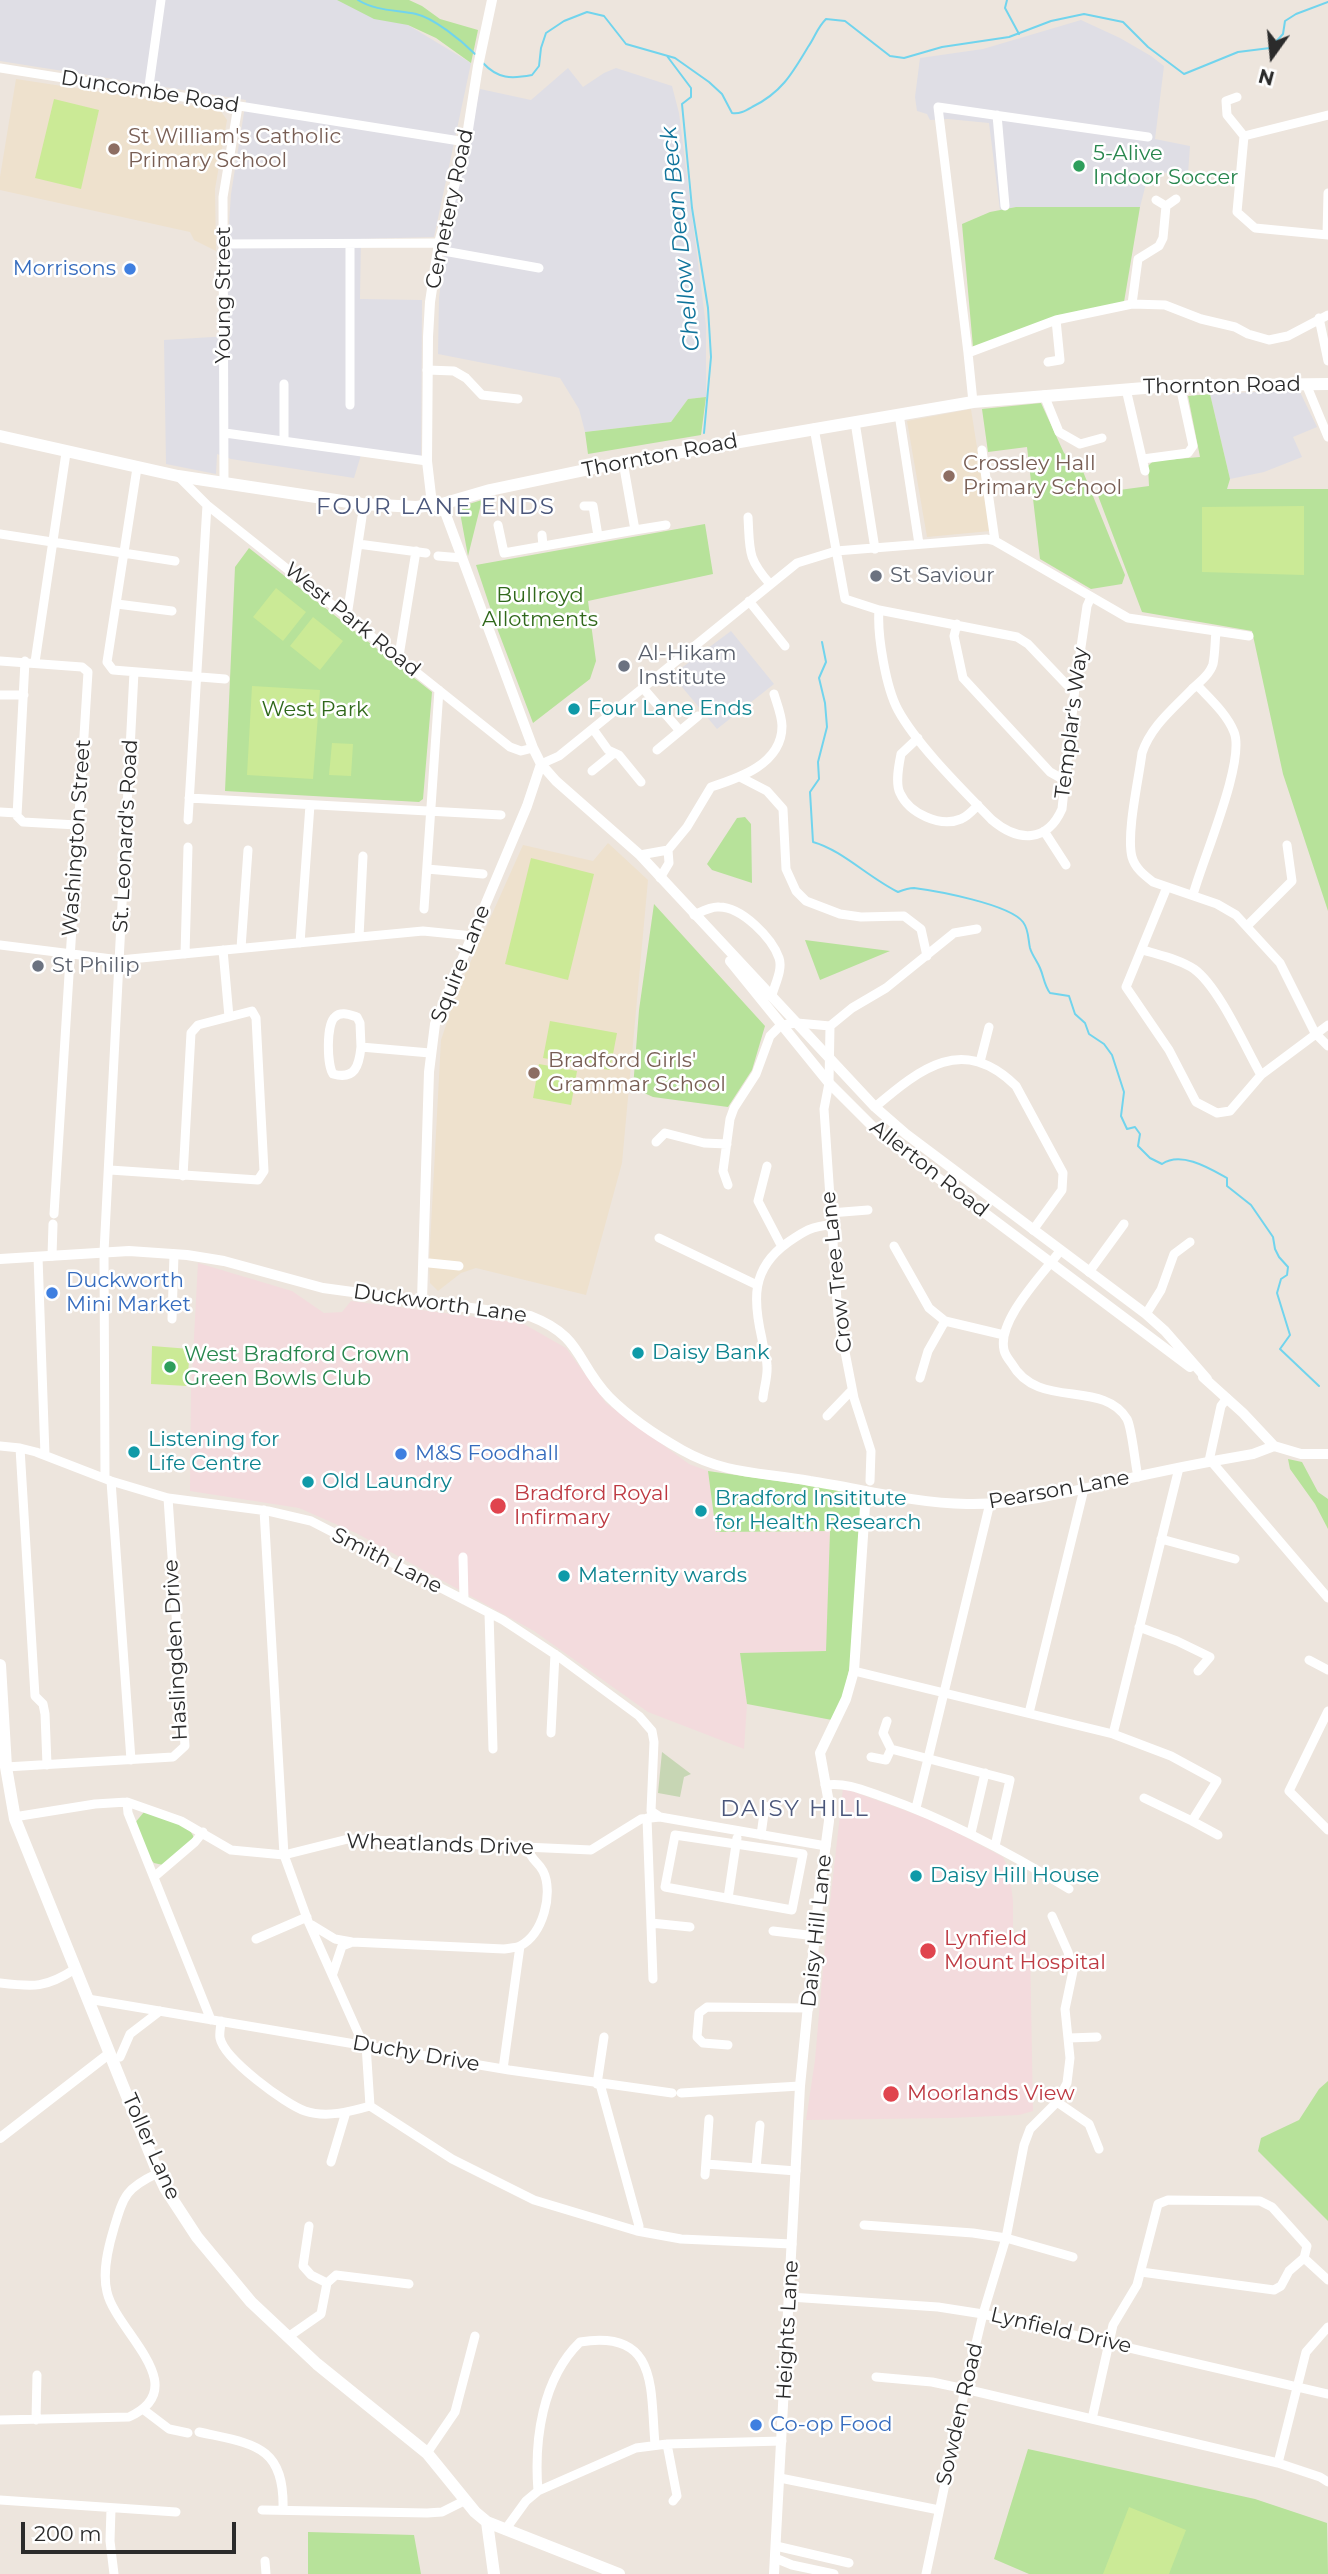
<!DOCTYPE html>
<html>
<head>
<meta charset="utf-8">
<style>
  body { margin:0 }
  #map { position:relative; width:1328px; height:2574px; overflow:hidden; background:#ede5dd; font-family:Montserrat,sans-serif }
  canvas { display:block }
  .north { position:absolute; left:1237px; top:21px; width:70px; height:70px; -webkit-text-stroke:5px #fff; paint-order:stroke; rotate:195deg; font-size:19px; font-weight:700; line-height:28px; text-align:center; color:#2b2b2b }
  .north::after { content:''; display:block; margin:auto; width:24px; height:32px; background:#2b2b2b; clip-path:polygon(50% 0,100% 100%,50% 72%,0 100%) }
  .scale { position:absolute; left:21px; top:2522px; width:215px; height:32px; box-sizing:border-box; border:4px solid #2b2b2b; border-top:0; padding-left:9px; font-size:21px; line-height:24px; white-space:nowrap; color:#2b2b2b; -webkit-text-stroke:5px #fff; paint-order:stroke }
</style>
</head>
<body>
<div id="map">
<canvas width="1328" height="2574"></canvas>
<div class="north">N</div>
<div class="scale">200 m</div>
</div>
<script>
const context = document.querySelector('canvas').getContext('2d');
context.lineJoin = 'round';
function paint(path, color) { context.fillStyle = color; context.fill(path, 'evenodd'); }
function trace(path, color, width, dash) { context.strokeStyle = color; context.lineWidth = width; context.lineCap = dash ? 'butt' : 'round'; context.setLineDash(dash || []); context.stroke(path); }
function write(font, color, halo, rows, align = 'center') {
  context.font = font + ' Montserrat,sans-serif'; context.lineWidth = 5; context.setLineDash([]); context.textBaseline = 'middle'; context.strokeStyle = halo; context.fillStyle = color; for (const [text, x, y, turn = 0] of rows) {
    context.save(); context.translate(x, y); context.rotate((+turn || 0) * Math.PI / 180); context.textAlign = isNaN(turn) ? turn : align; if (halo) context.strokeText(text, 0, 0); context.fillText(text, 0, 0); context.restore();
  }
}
paint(new Path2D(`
  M0,0H342L408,25L471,63L434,237L361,239L360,299L422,300L421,464L361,455L354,478L231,459L217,454L216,474L166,464L164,340L229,336L227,253L231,194L246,100L0,61Z
  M1081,20L1120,38L1151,56L1164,66L1155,139L1190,146L1188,174L1149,172L1140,207H1016L1000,210L989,123L948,119L930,120L927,114L917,111L915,97L920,58L983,49Z
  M568,68L583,87L604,73L616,68L672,86L679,113L706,326V397L688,399L671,422L585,432L579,409L560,378L438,354L439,298L446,239L480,89L531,100Z
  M1299,390L1317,427L1293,437L1302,457L1264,472L1230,479L1210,394Z
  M731,631L774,684L717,729L672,675Z`), '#dfdee5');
paint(new Path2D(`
  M16,79L220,110L227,120L215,189L216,251L194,240L190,232L0,190V177Z
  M971,409L990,531L927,537L907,421Z
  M608,843L648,880L622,1163L586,1295L476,1268L461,1273L438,1291L430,1283L429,1263L441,1040L457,992L523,845L593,861Z`), '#eee1cd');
paint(new Path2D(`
  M198,1263L292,1291L324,1313L342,1312L351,1301L522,1323L566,1348L606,1403L689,1464L708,1471L716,1532L830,1531L827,1651L740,1654L747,1704L744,1749L648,1712L534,1631L356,1533L299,1508L190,1491L191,1392Z
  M843,1788L937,1822L1003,1857L1009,1870L1013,1901V1939L1030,1945L1033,2111L1019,2115L950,2118L806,2120L815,2060L824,1956Z`), '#f3dbdd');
paint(new Path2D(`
  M337,0H409L422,6L440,19L478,30L471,63L436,38L408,25L374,19Z
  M1016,207H1140L1124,302L973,347L962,224L990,212Z
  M1210,394L1230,479L1227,489H1328V911L1283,774L1252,631L1142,612L1097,493L1149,486L1148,466L1153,461L1200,457L1188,396Z
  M706,397L701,435L588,454L585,432L671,422L688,399Z
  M1041,403L1064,453L1082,469L1125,575L1122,584L1091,589L1040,559L1027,447L988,452L982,409Z
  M482,500L468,556L459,507Z
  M705,524L713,574L588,601L596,661L590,679L533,723L497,628L476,565Z
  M249,548L432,692L423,799L419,802L225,791L235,567Z
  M745,817L751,824L752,883L712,870L707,864L737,818Z
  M654,904L765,1026L752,1070L728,1107L653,1097L633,1088L639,1010Z
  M805,940L890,951L820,980Z
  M1288,1459L1302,1462L1318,1492L1328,1499V1529L1315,1504L1290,1469Z
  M708,1471L862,1493L850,1666L844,1693L832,1720L747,1704L740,1653L826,1651L830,1531L716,1532Z
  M144,1812C160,1818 189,1821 194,1838L163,1865L154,1863L150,1859L134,1824Z
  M1328,2081V2221L1258,2151L1261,2138L1299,2120L1319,2089Z
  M1028,2449L1255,2499L1327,2523L1328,2574H1029L994,2559Z
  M308,2532L414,2535L421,2574H308Z`), '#b7e29a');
paint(new Path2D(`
  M662,1752L691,1774L684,1777L680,1797L658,1793Z`), '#c7d6b4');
paint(new Path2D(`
  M54,99L99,110L81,189L35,178Z
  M1304,506V575L1202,572V507Z
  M276,588L306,612L283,641L253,617Z
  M313,617L343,641L320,670L290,646Z
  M252,686L320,690L313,779L247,775Z
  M332,743L353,744L351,776L329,775Z
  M531,858L594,874L568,980L505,964Z
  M550,1021L617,1033L610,1070L543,1058Z
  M539,1064L577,1071L571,1105L533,1098Z
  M152,1346L190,1349L187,1386L151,1384Z
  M1129,2507L1186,2530L1169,2574H1103Z`), '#cbea96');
trace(new Path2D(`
  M358,0C375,11 397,10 416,14C434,18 462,41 475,54
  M1007,0L1005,8L1019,34
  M667,56L691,88V97L682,104L692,208L708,308L711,357L704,433
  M483,63C498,79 511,79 532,75L539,66L541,48L546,33L564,21L587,12L604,16L626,44L675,58L709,82L722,94L732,113C740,114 745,111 752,107C781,93 792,74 808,47C815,37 817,28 826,19L845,21L890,56L904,58L942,47L1009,37L1051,21L1084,14L1123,22L1148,47L1184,74L1238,52L1270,48L1283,34L1285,21L1296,14L1328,2
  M822,642L826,662L819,678L825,703L827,727L818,762L819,779L810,792L813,842C842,850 869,878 898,892C903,890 908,888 914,888C937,891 1009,904 1023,922C1029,930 1028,939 1030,948C1032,955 1037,961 1040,968C1044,977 1044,985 1050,993L1069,996L1075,1014L1085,1023L1089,1034L1104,1044L1112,1055L1124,1092L1121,1116L1127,1129L1135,1127L1140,1134L1138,1146L1150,1158L1162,1164C1181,1151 1209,1168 1227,1178V1186L1251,1205L1273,1237L1275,1249L1279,1257L1288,1267L1287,1275L1281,1279L1277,1293L1290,1335L1280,1349L1319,1386`), '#71d4ed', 2);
trace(new Path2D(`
  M0,68L466,142
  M148,93L161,0
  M1237,97L1226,101L1227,115L1244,136
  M997,115L1005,206
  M1328,115L1244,136L1237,212L1255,228L1328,235
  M1166,206L1176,199
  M1327,235L1328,193
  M225,244L439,243
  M350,246V405
  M438,250L539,268
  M1132,304L1138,259L1159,246L1163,238L1166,206L1156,200
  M1319,318L1328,361
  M968,353L938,107L1148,137
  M1048,362L1060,360L1056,320
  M427,370L454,371L466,378L482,395L518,399
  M1306,384L1328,437
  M1126,389L1145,471
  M1044,395L1059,432L1080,444L1102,438
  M973,402L968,353L1056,320L1132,304L1165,305L1201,319L1235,327L1248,334L1269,340L1288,336L1328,315
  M899,414L919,544
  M855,422L875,549
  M814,428L845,599L879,610L1017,637L1028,644L1067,685L1075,688
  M225,433L427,461
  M284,439V384
  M982,450L995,541L1128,618L1249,636
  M1143,459L1188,453L1193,446L1180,386
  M137,468L107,662L113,670L225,679
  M178,476L207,505L510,747L521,751L533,748
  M224,484L223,197L238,106
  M584,506H593L598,536
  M748,517C750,551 747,558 770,584
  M498,525L504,553L635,530L623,462
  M635,530L666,525
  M0,534L175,561
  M542,535L543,546
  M358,544L426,553
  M438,556L462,558
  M749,601L785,646
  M117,604L172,611
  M879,610C877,635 886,688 898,710C917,745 963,790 992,820C1018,842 1047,843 1062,809L1075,688L1087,606L1091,597
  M347,616L362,517
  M957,624L954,636L963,678L1050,772L1066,781
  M1216,631C1215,642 1215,654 1213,664C1210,674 1200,682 1192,689C1173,709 1151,726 1142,753C1139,778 1126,834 1132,857C1135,868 1144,875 1153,882L1217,904L1236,915L1280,963L1315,1033L1328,1046
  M399,656L416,551
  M0,661L82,667L88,672L54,1214
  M25,661L17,816L23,822L77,825
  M35,662L66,453
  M643,688L680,731
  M0,695H24
  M593,729L608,750L619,755L641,782
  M918,738L901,754C899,764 895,783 900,793C909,813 940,828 961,819C968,816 973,810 978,805
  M657,750L698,716
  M541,764L559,756L797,563L836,551L987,539L995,541
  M592,771L614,753
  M740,777L767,791L783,809L786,869L796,891L806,901L840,914L861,917L904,916L921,929L927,956
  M189,798L501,815
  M0,812L17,813
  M188,820L207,505
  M1044,831L1066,865
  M640,855L668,850L687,827L711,787C739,778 782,764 782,726C782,716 777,704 774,694
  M427,869L483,874
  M660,878L669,863L668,850
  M1167,887L1126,987L1169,1050L1196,1102L1217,1113L1230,1111L1261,1075L1328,1025
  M1193,895C1202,861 1246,761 1234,732C1227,714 1210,699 1197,685
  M424,909L439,690
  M694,915C701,912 711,906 719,907C742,907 772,938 779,958C783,969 775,984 772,995
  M1247,926L1292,881L1287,845
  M359,937L363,856
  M300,943L310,805
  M0,945L120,960L423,931L473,936
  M241,948L248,850
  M223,950L229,1017
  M1143,950C1159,955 1179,959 1194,969C1219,987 1245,1047 1261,1075
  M185,954L188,847
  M830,1026L829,1083L824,1109L838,1316L854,1398L871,1451L870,1481
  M361,1047L360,1023L357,1017C350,1015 341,1011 335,1017C326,1024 327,1065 333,1074C355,1080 359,1066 361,1047L430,1053
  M980,1062L989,1027
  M875,1107C921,1068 963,1034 1016,1086L1063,1173L1062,1190L1033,1230
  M656,1142L665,1133L704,1143L727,1144
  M767,1166L758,1201L782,1247
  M110,1170L258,1180L264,1171L256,1018L252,1011L198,1025L191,1033L183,1176
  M728,1185L723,1171L730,1119L734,1108L756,1074L770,1036L781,1025L797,1023L830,1026L852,1008L886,988L954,933L977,929
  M830,1213L868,1210
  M659,1238L757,1285
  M894,1246L929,1308L945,1321L1004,1335
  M1060,1251C1043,1274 997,1320 1004,1350C1005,1355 1009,1360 1012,1364C1038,1410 1103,1379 1127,1419C1132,1428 1135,1464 1138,1477
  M52,1256L53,1224
  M38,1257L45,1455
  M429,1263L459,1266
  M1089,1272L1124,1224
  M1146,1314L1161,1290L1174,1254L1190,1242
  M172,1319L174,1254
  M920,1378L928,1351L945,1321
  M763,1398C764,1387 768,1376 767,1366C767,1357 763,1348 762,1339C753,1300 751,1269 787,1243C803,1232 811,1226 831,1225
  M827,1416L852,1390
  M0,1446L20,1448L36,1452L111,1481L168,1498L268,1511L311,1521L503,1620L559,1657L639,1716L652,1731L654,1742L651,1811L660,1817
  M20,1448L35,1696L43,1704L45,1714L47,1765
  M1209,1461L1221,1406L1227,1398
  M1211,1461L1328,1598
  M105,1478L104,1252L134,672
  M111,1481L131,1760
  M264,1510L284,1855L308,1921L359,2035L358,2044
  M1161,1539L1235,1559
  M463,1557L464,1600
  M489,1613L493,1749
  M1139,1627L1177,1641L1210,1657L1198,1671
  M1309,1660L1328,1670
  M854,1671L1113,1734L1171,1756L1217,1781L1192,1821L1218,1835
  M1328,1711L1289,1791L1328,1830
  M1029,1713L1084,1489
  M887,1721L883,1733L891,1749
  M551,1733L555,1654
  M1113,1734L1179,1468
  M871,1757L886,1760L891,1749L1010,1780L995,1846
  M6,1767L173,1757L185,1746L168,1498
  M825,1785C848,1782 865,1791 886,1798C951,1821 1010,1853 1069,1889
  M1144,1798L1192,1821
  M127,1802L128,1813L211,2020
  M916,1808L990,1503
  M14,1817L95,1804L127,1802L181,1821L231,1850L284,1855L348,1839L591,1850L641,1819L660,1817L826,1846
  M647,1818L653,1979
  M971,1833L985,1773
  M675,1835L803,1854L792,1910L665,1887Z
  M761,1835L765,1806
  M154,1877L195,1842L203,1832
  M728,1898L737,1838
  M651,1923L690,1927
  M312,1925L335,1939L352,1942L504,1949C509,1948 516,1948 520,1946C543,1934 554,1893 543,1871C538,1861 531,1861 528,1848
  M773,1931L816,1936
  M256,1939L307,1917
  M1072,1968L1100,1959
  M333,1973L342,1946L350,1943
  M0,1983C34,1987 46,1988 75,1969
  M88,1999L509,2070L672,2093
  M221,2021C221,2026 219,2033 220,2038C224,2059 285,2104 305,2111C326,2118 349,2112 370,2106
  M1069,2038L1097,2037
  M366,2045L370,2106L452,2159L534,2200L637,2231L681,2239L792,2244
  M728,2045L703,2043L697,2037L699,2013L707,2007L809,2008
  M120,2057L130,2034L160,2011
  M503,2069L520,1946
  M597,2084L604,2037
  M600,2084L639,2226L637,2231
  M681,2093L800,2086
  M1057,2102L1089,2124L1099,2149
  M331,2162L346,2112
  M706,2164L796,2171
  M756,2168L760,2125
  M705,2175L709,2119
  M864,2225L973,2233L1006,2238L1073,2257
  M309,2226L303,2266L311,2275L327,2283
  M1304,2258L1328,2280
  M790,2297L938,2307L983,2314L1328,2394
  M288,2337L321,2314L327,2283L336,2275L409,2284
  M876,2377L932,2382L965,2389L1278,2463L1320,2477L1328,2482
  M144,2410L169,2429L188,2433
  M1092,2419L1113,2325L1137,2285L1158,2204L1168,2200L1260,2201L1272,2207L1307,2246L1304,2258L1289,2271L1281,2286L1274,2290L1141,2272
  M0,2420L129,2417C195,2387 116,2332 107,2292C102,2272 108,2248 114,2228C124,2195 126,2188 158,2173
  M36,2420L37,2375
  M199,2432C252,2444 285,2444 283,2510
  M667,2444L677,2496L673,2501
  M427,2453L455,2412L475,2336
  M1278,2463L1306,2352L1328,2327
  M780,2478L939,2510
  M538,2491C534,2440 542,2379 580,2342C659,2329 650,2389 655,2444
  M0,2500L176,2512
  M111,2509L110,2541L114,2574
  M262,2510L427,2513L442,2512L466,2500
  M505,2530L526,2501L538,2491L636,2448L667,2444L782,2441
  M776,2546L849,2563
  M775,2558L792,2565L834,2574
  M265,2561L266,2574
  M926,2574L965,2389L983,2314L1006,2238L1024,2145L1030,2129L1057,2102L1067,2083L1070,2058L1065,2009L1073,1971L1068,1952L1052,1916`), '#fff', 9);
trace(new Path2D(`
  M432,504L427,461L428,337L430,302L439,243L466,142L478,66L492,0
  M442,504L533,748L541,764L556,781L640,855L875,1107L906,1134L1146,1314L1165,1331L1207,1379
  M730,961L829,1083L882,1136L1190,1367
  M0,1259L129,1251L187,1255L224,1261L323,1288L530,1316C583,1336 576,1363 609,1397C630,1418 657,1436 682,1450C726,1475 762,1472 810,1481C862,1489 913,1503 967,1504C1016,1505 1066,1493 1113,1482C1160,1471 1206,1462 1253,1454L1274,1446
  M422,1300L429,1072L435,1024L527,806L541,764
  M1203,1377L1243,1413L1274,1446L1301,1454H1328
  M0,2138L110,2053
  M774,2574L800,2086L819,1895L829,1821V1803L820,1753L846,1699L854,1671L866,1491`), '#fff', 10);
trace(new Path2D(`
  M0,436L178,476L362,504L416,507L442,504L490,490L623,462L973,402L1169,386L1328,384
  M0,1665L6,1767L15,1819L158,2173L165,2188L197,2237L251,2302L317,2364L427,2453L475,2512L487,2522L619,2574
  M487,2522L494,2574`), '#fff', 12);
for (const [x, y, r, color] of [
  [114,149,7,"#8d6e63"],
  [1079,166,7,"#2e9e5b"],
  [130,269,7,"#3f7fe0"],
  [949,476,7,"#8d6e63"],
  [876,576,7,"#6b7280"],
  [624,666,7,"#6b7280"],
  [574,709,7,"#0f9aa8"],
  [38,966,7,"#6b7280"],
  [534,1073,7,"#8d6e63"],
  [52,1293,7,"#3f7fe0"],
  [638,1353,7,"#0f9aa8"],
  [170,1367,7,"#2e9e5b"],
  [134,1452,7,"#0f9aa8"],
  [401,1454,7,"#3f7fe0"],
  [308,1482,7,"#0f9aa8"],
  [498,1506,9,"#e0444e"],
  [701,1511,7,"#0f9aa8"],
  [564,1576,7,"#0f9aa8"],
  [916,1876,7,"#0f9aa8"],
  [928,1951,9,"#e0444e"],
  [891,2094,9,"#e0444e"],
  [756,2425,7,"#3f7fe0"]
]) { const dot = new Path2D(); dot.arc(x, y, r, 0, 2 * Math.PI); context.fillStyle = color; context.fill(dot); trace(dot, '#fff', 2.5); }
write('21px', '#2b2b2b', '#fff', [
  ["Duncombe Road",150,92,9],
  ["Cemetery Road",450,209,-78],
  ["Young Street",224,295,-90],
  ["Thornton Road",1222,386,-1],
  ["Thornton Road",660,456,-11],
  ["West Park Road",352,620,39],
  ["Templar's Way",1072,723,-83],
  ["St. Leonard's Road",126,836,-87],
  ["Washington Street",77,838,-86],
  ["Squire Lane",461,964,-68],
  ["Allerton Road",929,1169,38],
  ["Crow Tree Lane",837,1272,-96],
  ["Duckworth Lane",440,1304,8],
  ["Pearson Lane",1059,1490,-10],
  ["Smith Lane",387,1561,27],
  ["Haslingden Drive",176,1650,-93],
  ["Wheatlands Drive",440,1845,2],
  ["Daisy Hill Lane",817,1931,-84],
  ["Duchy Drive",416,2054,10],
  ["Toller Lane",151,2147,66],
  ["Heights Lane",788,2330,-87],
  ["Lynfield Drive",1061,2331,13],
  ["Sowden Road",960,2414,-77]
]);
write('21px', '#785e54', '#fff', [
  ["St William's Catholic",128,137],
  ["Primary School",128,161],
  ["Crossley Hall",963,464],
  ["Primary School",963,488],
  ["Bradford Girls'",548,1061],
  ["Grammar School",548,1085]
], 'left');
write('21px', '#27864d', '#fff', [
  ["5-Alive",1093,154],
  ["Indoor Soccer",1093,178],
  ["West Bradford Crown",184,1355],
  ["Green Bowls Club",184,1379]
], 'left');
write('21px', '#366cbe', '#fff', [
  ["Morrisons",116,269,"right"],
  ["Duckworth",66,1281],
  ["Mini Market",66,1305],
  ["M&S Foodhall",415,1454],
  ["Co-op Food",770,2425]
], 'left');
write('21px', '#5b616d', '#fff', [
  ["St Saviour",890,576],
  ["Al-Hikam",638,654],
  ["Institute",638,678],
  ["St Philip",52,966]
], 'left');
write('21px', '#30681b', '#fff', [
  ["Bullroyd",540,596],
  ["Allotments",540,620],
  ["West Park",315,710]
]);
write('21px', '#0d838f', '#fff', [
  ["Four Lane Ends",588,709],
  ["Daisy Bank",652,1353],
  ["Listening for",148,1440],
  ["Life Centre",148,1464],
  ["Old Laundry",322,1482],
  ["Bradford Insititute",715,1499],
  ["for Health Research",715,1523],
  ["Maternity wards",578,1576],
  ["Daisy Hill House",930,1876]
], 'left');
write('21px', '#be3a42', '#fff', [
  ["Bradford Royal",514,1494],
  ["Infirmary",514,1518],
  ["Lynfield",944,1939],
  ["Mount Hospital",944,1963],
  ["Moorlands View",907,2094]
], 'left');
write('italic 23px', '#0f739b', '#fff', [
  ["Chellow Dean Beck",681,239,-96]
]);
context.letterSpacing = '2px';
write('23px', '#4b577b', '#fff', [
  ["FOUR LANE ENDS",436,507],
  ["DAISY HILL",795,1809]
]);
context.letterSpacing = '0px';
</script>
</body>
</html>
